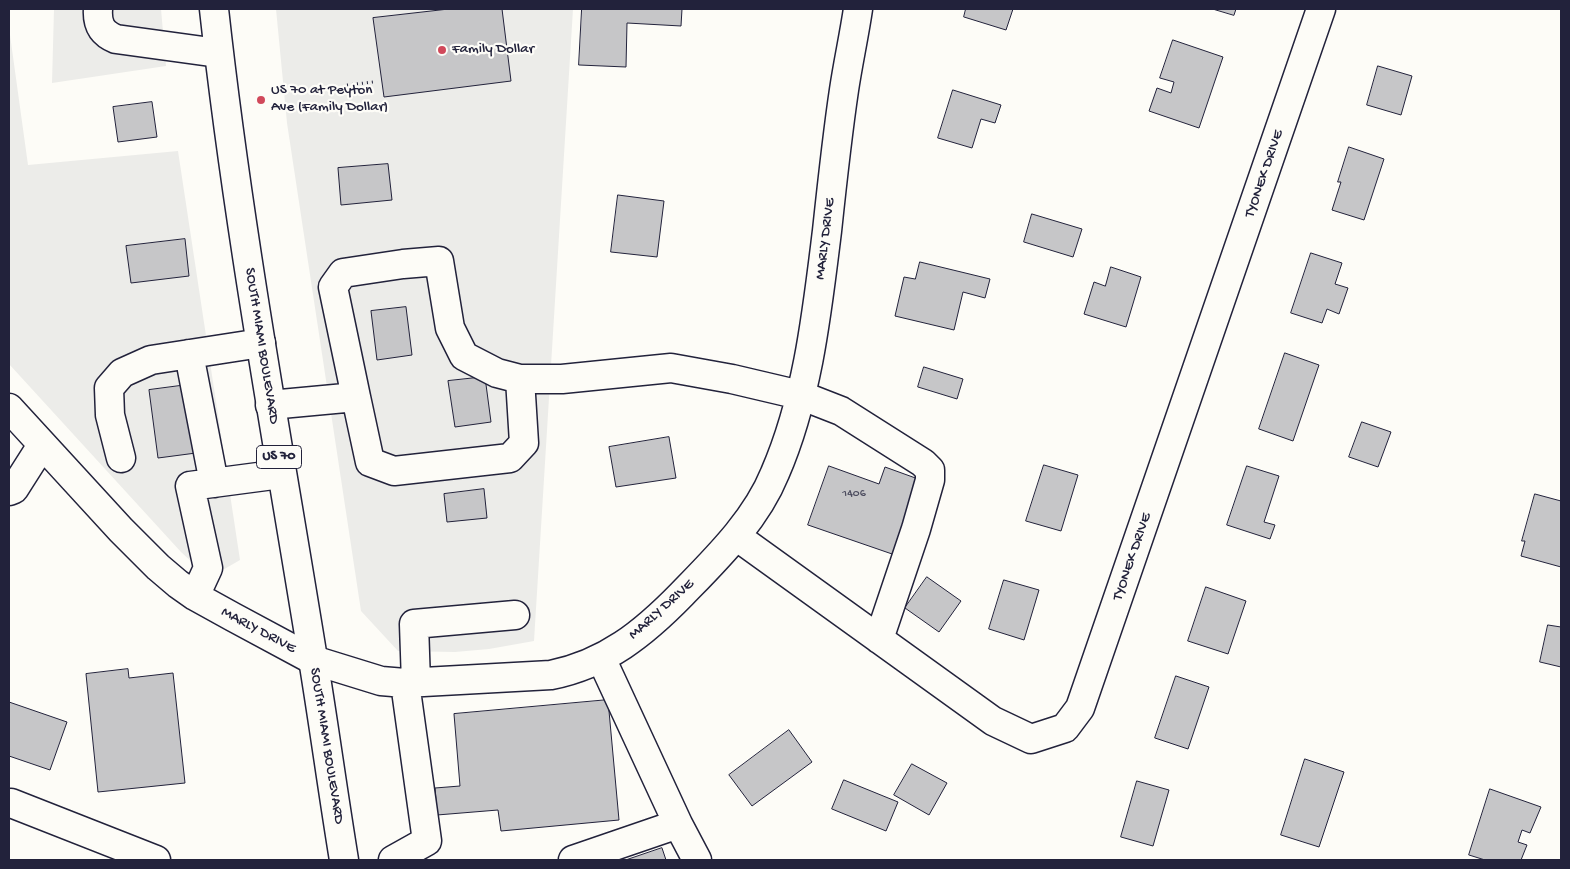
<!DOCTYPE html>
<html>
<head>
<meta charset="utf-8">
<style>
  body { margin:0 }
  #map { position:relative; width:1570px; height:869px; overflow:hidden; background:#fdfcf7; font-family:"Gochi Hand",sans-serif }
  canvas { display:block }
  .frame { position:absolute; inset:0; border:10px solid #22223b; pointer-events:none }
</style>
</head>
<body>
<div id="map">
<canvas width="1570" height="869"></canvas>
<div class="frame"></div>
</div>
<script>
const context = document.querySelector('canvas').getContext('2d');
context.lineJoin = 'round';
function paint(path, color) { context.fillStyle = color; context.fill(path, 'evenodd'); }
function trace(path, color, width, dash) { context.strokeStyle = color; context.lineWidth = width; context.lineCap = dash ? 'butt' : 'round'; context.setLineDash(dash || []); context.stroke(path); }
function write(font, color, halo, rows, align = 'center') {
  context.font = font + ' "Gochi Hand",sans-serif'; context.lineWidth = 4.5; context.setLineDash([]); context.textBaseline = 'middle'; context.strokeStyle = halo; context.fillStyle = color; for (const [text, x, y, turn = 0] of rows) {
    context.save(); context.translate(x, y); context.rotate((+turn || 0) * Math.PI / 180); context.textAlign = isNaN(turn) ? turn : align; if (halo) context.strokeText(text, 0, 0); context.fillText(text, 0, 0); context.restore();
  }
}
paint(new Path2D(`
  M54,9H161L166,66L52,83Z
  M276,9H573L534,641L489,649L455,652L398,651L361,611L287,123Z
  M10,35L28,165L178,151L240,560L209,578L181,552L9,364V37Z`), '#ecece9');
const building = new Path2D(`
  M449,9H502L511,81L384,97L373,18Z
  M582,9H682L681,26L627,23L626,67L579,65Z
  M966,9H1013L1006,30L964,17Z
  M1213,9H1236L1234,15Z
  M1173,40L1223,57L1199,128L1149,111L1157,88L1171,93L1174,82L1160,78Z
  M1378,66L1412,76L1401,115L1367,105Z
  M953,90L1001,105L995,123L981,119L972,148L938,138Z
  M152,102L157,137L118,142L113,107Z
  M1349,147L1384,159L1364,220L1332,210L1341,182H1338Z
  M388,164L392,200L341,205L338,168Z
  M618,195L664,201L657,257L611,252Z
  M1032,214L1082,229L1073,257L1024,242Z
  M185,239L189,276L131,283L126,246Z
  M1311,253L1342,263L1335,284L1348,288L1339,314L1327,309L1322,323L1291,313Z
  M920,262L990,279L985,298L963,292L954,330L895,316L904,277L915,279Z
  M1111,267L1141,277L1126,327L1084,314L1094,282L1105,286Z
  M406,307L412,355L377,360L371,311Z
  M1285,353L1319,365L1293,441L1259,429Z
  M924,367L963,379L957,399L918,387Z
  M485,377L491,422L455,427L448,381Z
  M187,385L196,453L158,458L149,390Z
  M1362,422L1391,432L1378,467L1349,457Z
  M669,437L676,478L616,487L609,447Z
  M1044,465L1078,475L1061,531L1026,521Z
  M829,466L879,484L885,467L921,480L895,555L808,525Z
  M1247,466L1279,476L1264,522L1275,525L1270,539L1227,525Z
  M484,489L487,518L447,522L444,494Z
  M1535,494L1561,501V567L1521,556L1525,541H1522Z
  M927,577L961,601L939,632L905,608Z
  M1004,580L1039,590L1024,640L989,629Z
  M1206,587L1246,601L1228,654L1188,641Z
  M1548,625L1561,627V667L1540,662Z
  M128,669L129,678L173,673L185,783L98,792L86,674Z
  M1176,676L1209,687L1188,749L1155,738Z
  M608,700L619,820L501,831L498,810L437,815L435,788L460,786L454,714Z
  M9,702L67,722L50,770L9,756Z
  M789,730L812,762L752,806L729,775Z
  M1305,759L1344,772L1319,847L1281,835Z
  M912,764L947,783L929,815L894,795Z
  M844,780L898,802L886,831L832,809Z
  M1137,781L1169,790L1153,846L1121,837Z
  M1490,789L1541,807L1530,833L1522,830L1518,842L1527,845L1521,860H1485L1469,855Z
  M662,848L666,860H626Z`);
paint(building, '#c6c6c8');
trace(building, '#22223b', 1);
const minor = new Path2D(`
  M98,9C97,24 101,33 116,39L218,53
  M189,354L214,483
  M356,397L370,462L394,471L510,458L524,443L520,379
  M270,405L356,397L333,287L343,273L403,264L439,261L450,328L464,356L497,373L520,379H562L671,368L732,379L800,395L841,411L923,463L930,470V480L916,529L879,639
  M9,408L121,530L158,567L178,584L195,596L233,617L313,660L381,681L405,683L551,675C606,664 644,633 682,594C717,558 756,520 775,473C808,397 817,312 827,231C832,184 837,137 844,90C848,63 854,36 858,9
  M121,458L110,415L109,388L122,373L151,360L261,343
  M9,491L14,489L42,445
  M736,536L993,721L1031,739L1065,728L1080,708L1321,9
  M195,596L208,568L190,486L281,474
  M416,683L414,624L515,615
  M11,803L156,860
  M678,824L697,860
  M393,860L427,841L405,683
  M573,860L678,824L601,658`);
const highway = new Path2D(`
  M214,9C238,227 278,443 313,659C324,726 333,793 344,860`);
trace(minor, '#22223b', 31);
trace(highway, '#22223b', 31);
trace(new Path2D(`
  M347,85L373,82`), '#22223b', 3, [1, 4]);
trace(minor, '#fdfcf7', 28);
trace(highway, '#fdfcf7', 28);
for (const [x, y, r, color] of [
  [442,50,5,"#d1495b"],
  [261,100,5,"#d1495b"]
]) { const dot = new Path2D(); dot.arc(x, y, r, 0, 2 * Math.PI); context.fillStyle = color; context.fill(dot); trace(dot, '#fdfcf7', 2); }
write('12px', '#4b4b5e', null, [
  ["1406",854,494]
]);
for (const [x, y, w] of [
  [279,457,45]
]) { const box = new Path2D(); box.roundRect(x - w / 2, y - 11.5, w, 23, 4); context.fillStyle = '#fdfcf7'; context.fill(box); trace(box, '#22223b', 1); }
write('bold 14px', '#22223b', null, [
  ["US 70",279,457]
]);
write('15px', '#22223b', '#fdfcf7', [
  ["Family Dollar",452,50],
  ["US 70 at Peyton",271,91],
  ["Ave (Family Dollar)",271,108]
], 'left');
write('15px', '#22223b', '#fdfcf7', [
  ["TYONEK DRIVE",1265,174,-71],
  ["MARLY DRIVE",826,239,-83],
  ["SOUTH MIAMI BOULEVARD",261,346,81],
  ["TYONEK DRIVE",1133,557,-71],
  ["MARLY DRIVE",662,610,-42],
  ["MARLY DRIVE",258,631,28],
  ["SOUTH MIAMI BOULEVARD",326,746,81]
]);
</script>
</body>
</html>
